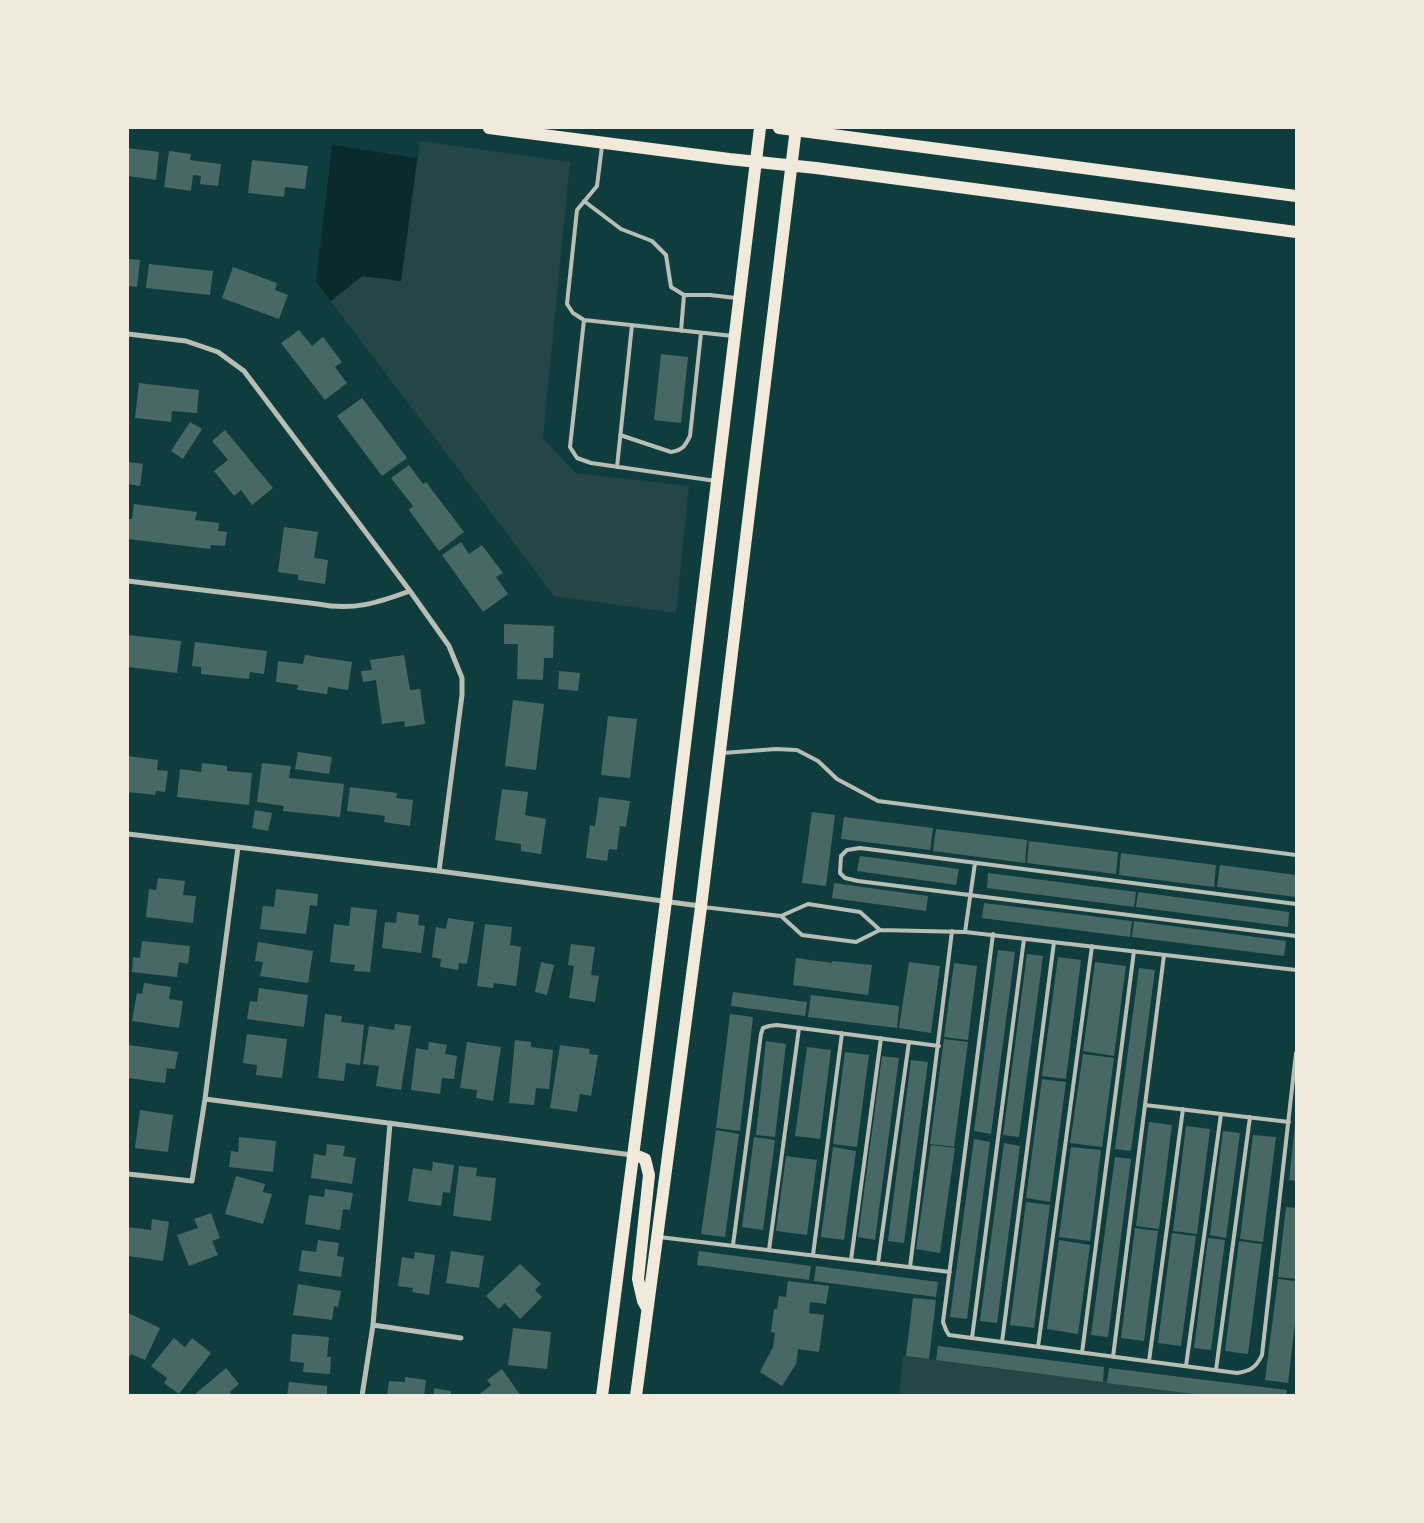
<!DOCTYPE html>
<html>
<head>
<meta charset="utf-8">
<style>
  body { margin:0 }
  #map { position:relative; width:1424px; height:1523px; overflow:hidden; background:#0f3d3e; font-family:"PT Sans",sans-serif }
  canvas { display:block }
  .frame { position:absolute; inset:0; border:129px solid #f1e9da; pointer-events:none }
</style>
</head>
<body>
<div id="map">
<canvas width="1424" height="1523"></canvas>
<div class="frame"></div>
</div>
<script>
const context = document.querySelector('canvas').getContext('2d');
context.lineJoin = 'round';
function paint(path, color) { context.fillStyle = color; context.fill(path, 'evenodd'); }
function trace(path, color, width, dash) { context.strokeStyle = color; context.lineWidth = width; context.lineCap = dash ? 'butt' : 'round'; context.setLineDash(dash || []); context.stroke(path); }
paint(new Path2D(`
  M420,141L570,162L543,438L575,473L689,486L676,613L554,596L331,301L362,276L401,281Z
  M903,1356L1221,1395L899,1396Z`), '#244646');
paint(new Path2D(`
  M332,145L417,158L401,281L362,276L331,301L316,282Z`), '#0a2a2b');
paint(new Path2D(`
  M128,148L159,152L156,180L128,176Z
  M169,151L191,154L190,160L221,164L218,186L200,184L201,176L193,175L191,191L164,187Z
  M252,160L308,166L305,189L285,187L284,197L248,193Z
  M128,259L140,260L137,287L128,286Z
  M149,264L213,271L210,295L146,288Z
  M233,267L277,283L275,290L288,295L279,319L222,298Z
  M299,330L312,346L323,337L342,362L335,367L347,383L325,400L281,343Z
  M661,354L688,357L681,423L654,420Z
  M139,383L199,390L197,413L172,411L171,422L135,418Z
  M362,398L407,458L382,476L337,416Z
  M190,422L202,429L183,459L171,451Z
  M225,430L273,488L252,505L241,490L234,496L214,471L228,460L212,441Z
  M128,462L143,464L140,486L128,484Z
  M409,465L423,484L426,482L464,532L439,551L409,510L413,506L391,478Z
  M134,504L197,512L195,520L219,523L218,531L227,532L225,546L211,545L210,549L128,539V519H132Z
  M284,527L318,532L314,558L328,560L325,584L298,580V575L278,572Z
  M461,542L469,554L482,545L503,573L496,577L508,594L483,612L442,555Z
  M504,624L554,626L553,658H544L543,680L517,679L518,644H504Z
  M128,635L181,641L177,673L128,667Z
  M195,642L267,651L264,674L250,672L249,679L201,674V667L192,666Z
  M305,655L352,662L348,690L328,687L327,694L297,690L298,685L276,682L278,661L303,664Z
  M404,655L410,690L420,689L425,724L405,727L404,721L382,724L376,680L363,682L361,671L372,670L370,660Z
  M559,671L580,673L578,691L558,689Z
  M513,700L544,704L536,770L505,766Z
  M608,716L637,719L630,778L601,775Z
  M298,752L332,757L329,774L295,769Z
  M128,756L158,760L157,770L168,771L165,792L156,791L155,795L128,792Z
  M202,763L227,766V771L252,773L249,805L177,797L180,769L201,772Z
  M262,763L291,766L289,778L344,784L340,817L283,811L284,806L257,802Z
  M350,787L397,793L396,798L413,800L410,826L384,822L385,816L347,811Z
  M502,789L528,792L525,815L546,819L541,854L521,851V844L495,840Z
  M599,797L630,801L626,827L620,826L617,850L609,849L607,861L586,858L590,825L595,826Z
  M255,810L272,813L268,831L252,828Z
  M812,812L835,815L826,886L802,883Z
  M844,817L933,828L930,850L841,839Z
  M936,829L1027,840L1025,863L933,851Z
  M1029,841L1118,852L1116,874L1027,863Z
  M1121,853L1216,865L1214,887L1119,875Z
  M860,856L959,869L956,885L857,871Z
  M1220,865L1296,875V897L1217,887Z
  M988,873L1136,892L1134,907L987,888Z
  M158,878L185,881L183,895L196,896L193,923L146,917L149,889L156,890Z
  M834,883L928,896L926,911L832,898Z
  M276,889L318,894L317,906L310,905L306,934L260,929L263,906L274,907Z
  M1138,892L1289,912L1288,927L1136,907Z
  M984,903L1132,921L1130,937L982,918Z
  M351,907L377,910L370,972L354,971L355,965L330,962L334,924L349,926Z
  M397,912L419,915L418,925L425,926L421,953L382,948L385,922L396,923Z
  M448,918L474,922L467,964L459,963L458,970L440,967L441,959L432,957L436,927L446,929Z
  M1134,921L1286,941L1284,956L1132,937Z
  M485,924L512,927L510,945L521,947L516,986L494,983L493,988L477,986Z
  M142,941L190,946L188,964L179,962L177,977L132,972L133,957L140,958Z
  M258,942L313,951L308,983L260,976L263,962L255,961Z
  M571,944L595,947L591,975L599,976L595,1002L569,998L574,966L568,965Z
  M998,950L1015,952L991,1134L974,1131Z
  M1027,954L1043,956L1019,1137L1003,1135Z
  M1058,957L1081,960L1066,1079L1042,1076Z
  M796,958L832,963V961L872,965L868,995L793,985Z
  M541,962L554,965L547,995L535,992Z
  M909,962L940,966L931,1033L899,1028Z
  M1095,962L1126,966L1114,1056L1083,1051Z
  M954,963L977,966L968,1040L944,1037Z
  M1139,968L1155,970L1131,1151L1115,1149Z
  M144,983L171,987L169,999L183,1001L179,1028L132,1021L137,993L142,994Z
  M259,988L308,995L304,1027L247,1019L250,1001L257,1002Z
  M733,992L807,1002L805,1016L731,1006Z
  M811,995L899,1006L897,1028L808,1017Z
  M325,1014L342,1016L341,1022L364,1025L360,1065L346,1063L344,1081L318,1078Z
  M730,1014L753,1017L740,1131L716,1128Z
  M395,1024L411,1026L401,1090L376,1086L379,1066L363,1064L369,1026L394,1030Z
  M247,1034L287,1039L282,1078L256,1075L257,1065L243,1063Z
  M944,1039L968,1042L954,1147L930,1144Z
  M515,1040L531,1042V1047L553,1050L549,1089L536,1088L534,1105L509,1103Z
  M766,1041L786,1044L775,1137L756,1135Z
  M429,1042L447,1045L445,1054L457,1056L454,1079L442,1078L440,1094L411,1090L416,1048L428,1050Z
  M467,1042L501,1047L493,1101L476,1098L477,1090L460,1088Z
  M129,1045L178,1052L175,1069L167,1068L165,1083L128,1078Z
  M560,1045L590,1049L589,1054L598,1055L591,1096L580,1094L577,1112L550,1108Z
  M807,1047L831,1050L820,1139L795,1136Z
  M845,1052L869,1055L857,1147L833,1144Z
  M1083,1054L1114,1058L1102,1147L1070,1143Z
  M882,1056L899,1058L875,1240L858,1237Z
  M911,1060L928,1062L904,1243L888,1241Z
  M1042,1079L1066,1082L1050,1202L1026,1198Z
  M140,1110L173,1115L168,1152L135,1148Z
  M1149,1122L1172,1125L1159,1229L1136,1226Z
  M1295,1125H1296V1181L1289,1180Z
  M1186,1126L1210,1129L1197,1234L1173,1231Z
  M716,1130L739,1134L725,1237L701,1234Z
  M1223,1131L1240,1133L1226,1238L1210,1235Z
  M1253,1135L1276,1137L1263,1242L1240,1239Z
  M239,1137L276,1141L273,1172L229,1167L231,1151L238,1152Z
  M754,1137L775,1140L763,1230L742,1227Z
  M974,1139L990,1142L967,1319L950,1317Z
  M1004,1143L1020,1146L997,1323L980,1321Z
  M327,1144L345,1146L343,1156L356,1158L352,1184L311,1178L314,1154L326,1156Z
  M931,1145L955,1148L940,1253L916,1249Z
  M833,1147L856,1151L844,1240L821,1237Z
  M1071,1147L1101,1150L1090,1241L1059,1237Z
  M786,1156L817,1160L807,1235L776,1231Z
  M1115,1157L1131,1159L1108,1337L1091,1335Z
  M433,1162L454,1165L450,1193L443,1192L441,1206L408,1201L413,1168L432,1171Z
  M459,1166L477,1168L476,1176L496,1178L491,1221L453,1216Z
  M236,1176L265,1184L263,1192L272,1194L263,1224L225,1214Z
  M325,1189L353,1193L350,1210L343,1209L340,1230L305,1224L309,1195L324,1197Z
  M1026,1202L1050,1205L1034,1328L1010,1325Z
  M1286,1207L1296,1208V1279L1278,1277Z
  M211,1213L220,1238L212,1241L218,1255L189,1266L177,1235L198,1228L194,1219Z
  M152,1219L169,1222L163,1261L128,1256V1227L151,1230Z
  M1135,1228L1158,1231L1144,1341L1121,1338Z
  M1172,1233L1196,1236L1181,1346L1158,1343Z
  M1208,1238L1225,1240L1211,1350L1194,1348Z
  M318,1240L339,1243L337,1256L344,1257L341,1277L299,1271L302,1250L316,1252Z
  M1059,1240L1090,1245L1078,1334L1047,1329Z
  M1239,1241L1262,1244L1248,1354L1225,1351Z
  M451,1251L484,1256L479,1288L446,1283Z
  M699,1251L811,1266L809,1280L697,1265Z
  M415,1252L435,1255L429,1295L412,1292L413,1288L398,1286L402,1257L414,1259Z
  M520,1264L541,1284L535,1290L542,1297L520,1319L505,1303L499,1309L486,1296Z
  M816,1266L938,1282L936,1297L814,1281Z
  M1278,1279L1296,1281V1315L1288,1383L1265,1380Z
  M788,1281L829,1286L826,1304L810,1302L809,1313L824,1315L819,1352L798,1349L796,1364L782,1386L760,1372L773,1347L775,1333L771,1332L774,1309H777L779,1296L786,1297Z
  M298,1284L341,1291L338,1307L334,1306L332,1320L293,1315Z
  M913,1298L936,1300L929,1359L906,1356Z
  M128,1313L160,1328L145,1360L131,1354L129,1358L128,1357Z
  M513,1328L551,1332L547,1369L508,1365Z
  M292,1334L329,1337L327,1357H331L330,1374L303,1372L304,1363L290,1361Z
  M174,1338L185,1347L192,1338L211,1353L179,1394L164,1383L167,1378L151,1366Z
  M938,1346L1104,1367L1103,1382L936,1360Z
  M226,1368L239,1384L230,1392L233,1396H193Z
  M1109,1368L1287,1390L1286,1396H1209L1107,1383Z
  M502,1369L521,1396H477L491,1385L487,1380Z
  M405,1377L426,1380L424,1396H387L389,1381L405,1382Z
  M289,1382L327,1386V1396H287Z
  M434,1388L451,1391V1396H433Z`), '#486865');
trace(new Path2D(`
  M602,146L597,186L577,210L567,304L573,313L584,320L733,336
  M584,201L621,229L652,241L666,255L671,287L684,295H710L736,298
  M584,320L570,447L577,458L591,463L716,481
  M681,331L684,295
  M620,435L671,452C683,450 685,446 690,436L701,333
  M617,467L632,325
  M723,753L776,749L797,750L818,761L837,779L878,801L1296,855
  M1296,904L860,848L847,850L841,856L840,873L845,878L858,881L1296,936
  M703,907L781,916L808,904L860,912L880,930
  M781,916L802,935L856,942L880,930L965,932L1296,970
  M965,932L975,863
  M993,934L943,1322L946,1330L949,1335L1237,1373C1250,1371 1256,1368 1262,1355L1296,1053
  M1145,1105L1164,955
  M659,1237L950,1272
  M733,1245L761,1034L763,1028L769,1026L777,1025L939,1046
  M769,1250L799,1028
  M813,1255L842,1033
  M851,1260L881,1038
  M878,1263L909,1042
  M910,1267L952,931
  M972,1338L1024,939
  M1002,1342L1054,942
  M1038,1347L1092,946
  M1082,1353L1134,951
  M1113,1357L1145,1105L1289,1122
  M1149,1361L1183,1109
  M1186,1366L1221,1114
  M1216,1370L1250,1117`), '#b8beb3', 4);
trace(new Path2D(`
  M128,334L186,341L218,352L244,371L410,591L449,646L462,678V695L439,871
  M128,581L318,604C353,611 377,603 410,591
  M128,834L439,871L700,906
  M205,1099L238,847
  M128,1174L192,1181L205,1099L632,1155
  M373,1325L461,1338
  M362,1396L373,1325L390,1123`), '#b8beb3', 5);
trace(new Path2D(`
  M489,128L729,159L816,168L1296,232
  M779,128L1296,196
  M635,1155L645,1159L649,1175L638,1279L643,1301L647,1308
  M602,1396L666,901L760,128
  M636,1396L701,907L796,128`), '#f1e9da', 12);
</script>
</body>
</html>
